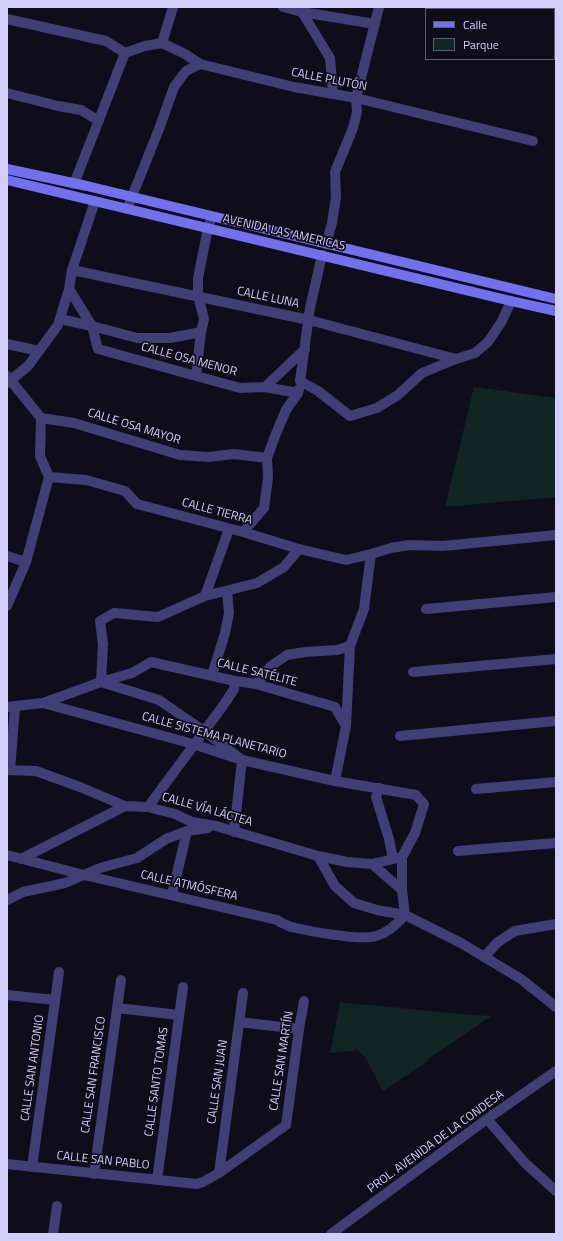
<!DOCTYPE html>
<html>
<head>
<meta charset="utf-8">
<style>
  body { margin:0 }
  #map { position:relative; width:563px; height:1241px; overflow:hidden; background:#100d1b; font-family:"Titillium Web",sans-serif }
  canvas { display:block }
  .frame { position:absolute; inset:0; border:8px solid #d3cef9; pointer-events:none }
  .legend { position:absolute; left:425px; top:8px; width:130px; height:52px; box-sizing:border-box; background:#100d1b; border:1px solid #5e5a74; margin:0; padding:5px 7px; list-style:none; font-size:12px; color:#d3cef9 }
  .legend li { display:flex; align-items:center; gap:8px; height:20px }
  .legend b { width:20px; border:1px solid #5e5a74 }
</style>
</head>
<body>
<div id="map">
<canvas width="563" height="1241"></canvas>
<div class="frame"></div>
<ul class="legend">
<li><b style="height:5px;background:#7370ee"></b>Calle</li>
<li><b style="height:11px;background:#112524"></b>Parque</li>
</ul>
</div>
<script>
const context = document.querySelector('canvas').getContext('2d');
context.lineJoin = 'round';
function paint(path, color) { context.fillStyle = color; context.fill(path, 'evenodd'); }
function trace(path, color, width, dash) { context.strokeStyle = color; context.lineWidth = width; context.lineCap = dash ? 'butt' : 'round'; context.setLineDash(dash || []); context.stroke(path); }
function write(font, color, halo, rows, align = 'center') {
  context.font = font + ' "Titillium Web",sans-serif'; context.lineWidth = 3.5; context.setLineDash([]); context.textBaseline = 'middle'; context.strokeStyle = halo; context.fillStyle = color; for (const [text, x, y, turn = 0] of rows) {
    context.save(); context.translate(x, y); context.rotate((+turn || 0) * Math.PI / 180); context.textAlign = isNaN(turn) ? turn : align; if (halo) context.strokeText(text, 0, 0); context.fillText(text, 0, 0); context.restore();
  }
}
paint(new Path2D(`
  M474,387L556,398V497L445,507Z
  M338,1002L472,1015L491,1016L443,1049L428,1059L429,1060L383,1091L365,1057L356,1048L354,1051L330,1053L340,1003Z`), '#112524');
trace(new Path2D(`
  M283,7L302,12L375,24
  M302,12L330,58L333,94
  M7,19L106,41L125,53
  M162,43L173,7
  M125,53L145,46L162,43L185,54L200,64L294,87L356,98L533,141
  M7,93L58,106L81,110L99,121
  M74,184L125,53
  M127,209L159,129L174,87L186,71L200,64
  M326,244L332,223L336,197L335,172L353,128L357,112L356,98L379,7
  M322,255L310,308L300,381L318,391L350,416L377,408L398,395L422,373L456,359L475,353L488,342L502,321L511,301
  M72,270L309,320L456,359
  M69,289L92,326L98,349L240,388L265,387L298,393
  M60,319L92,326L137,338H170L201,332
  M7,344L39,351
  M7,376L41,418
  M196,376L201,332L204,319L198,296V278L208,228L212,217
  M7,383L28,366L58,325L69,289L72,270L95,201
  M265,387L305,349
  M41,418L40,456L49,477L86,480L125,491L137,504L243,532L299,549L346,560L371,554L391,548L409,545L443,546L556,535
  M41,418L74,423L180,455L209,457L234,454L267,458
  M243,532L264,508L268,478L267,458L275,436L286,410L298,393L299,389
  M299,549L284,567L257,583L205,596L158,617L114,613L100,621L103,644L101,682L132,673L151,662L235,681L256,684L335,707L346,726
  M7,556L26,562
  M205,596L229,529
  M7,606L26,562L49,477
  M426,609L556,597
  M413,672L556,659
  M212,675L225,633L229,613L227,591
  M256,684L271,666L287,655L305,652L337,650L350,646
  M7,707L43,703L101,682L159,700L204,731L242,760L234,832
  M400,736L556,721
  M7,770L36,771L80,787L125,806L148,807L175,814L192,822L216,826L318,856L347,862L372,864L402,857
  M10,770L15,707
  M335,781L346,726L350,646L364,609L371,554
  M379,788L376,797L389,839L393,859
  M476,789L556,782
  M148,807L225,703L234,689L235,681
  M458,851L556,843
  M7,855L84,875L277,920C281,923 286,925 291,927C308,931 360,941 376,936C388,933 397,924 405,915L402,890V857L415,833L424,804L416,795L335,781L242,760L193,744L43,703
  M318,856L335,886L354,903L377,910L405,915L461,943L521,979L556,1007
  M21,859L125,806
  M372,864L402,890
  M172,895L187,831
  M7,900L23,892L65,883L100,868L137,858L166,839L187,831L208,828
  M484,957L498,942L515,931L556,924
  M7,995L55,1000
  M117,1008L179,1015
  M239,1022L299,1029
  M487,1119L525,1163L556,1191
  M7,1164L197,1184L203,1182L219,1173L286,1125L299,1029L304,1001
  M32,1167L59,972
  M219,1173L243,993
  M94,1174L121,980
  M157,1180L183,987
  M53,1234L57,1206
  M331,1234L487,1119L556,1071`), '#403e75', 10);
trace(new Path2D(`
  M7,169L87,186L556,299
  M7,180L511,301L556,311`), '#7370ee', 10);
write('12px', '#d3cef9', '#100d1b', [
  ["CALLE PLUTÓN",329,80,11],
  ["AVENIDA LAS AMERICAS",284,233,13],
  ["CALLE LUNA",268,298,12],
  ["CALLE OSA MENOR",189,360,15],
  ["CALLE OSA MAYOR",134,427,17],
  ["CALLE TIERRA",217,512,15],
  ["CALLE SATÉLITE",257,673,14],
  ["CALLE SISTEMA PLANETARIO",214,736,15],
  ["CALLE VÍA LÁCTEA",207,810,16],
  ["CALLE ATMÓSFERA",189,886,13],
  ["CALLE SAN MARTÍN",282,1061,-81],
  ["CALLE SAN ANTONIO",33,1068,-82],
  ["CALLE SAN FRANCISCO",94,1075,-82],
  ["CALLE SANTO TOMAS",157,1082,-82],
  ["CALLE SAN JUAN",218,1082,-82],
  ["PROL. AVENIDA DE LA CONDESA",436,1142,-36],
  ["CALLE SAN PABLO",103,1161,6]
]);
</script>
</body>
</html>
